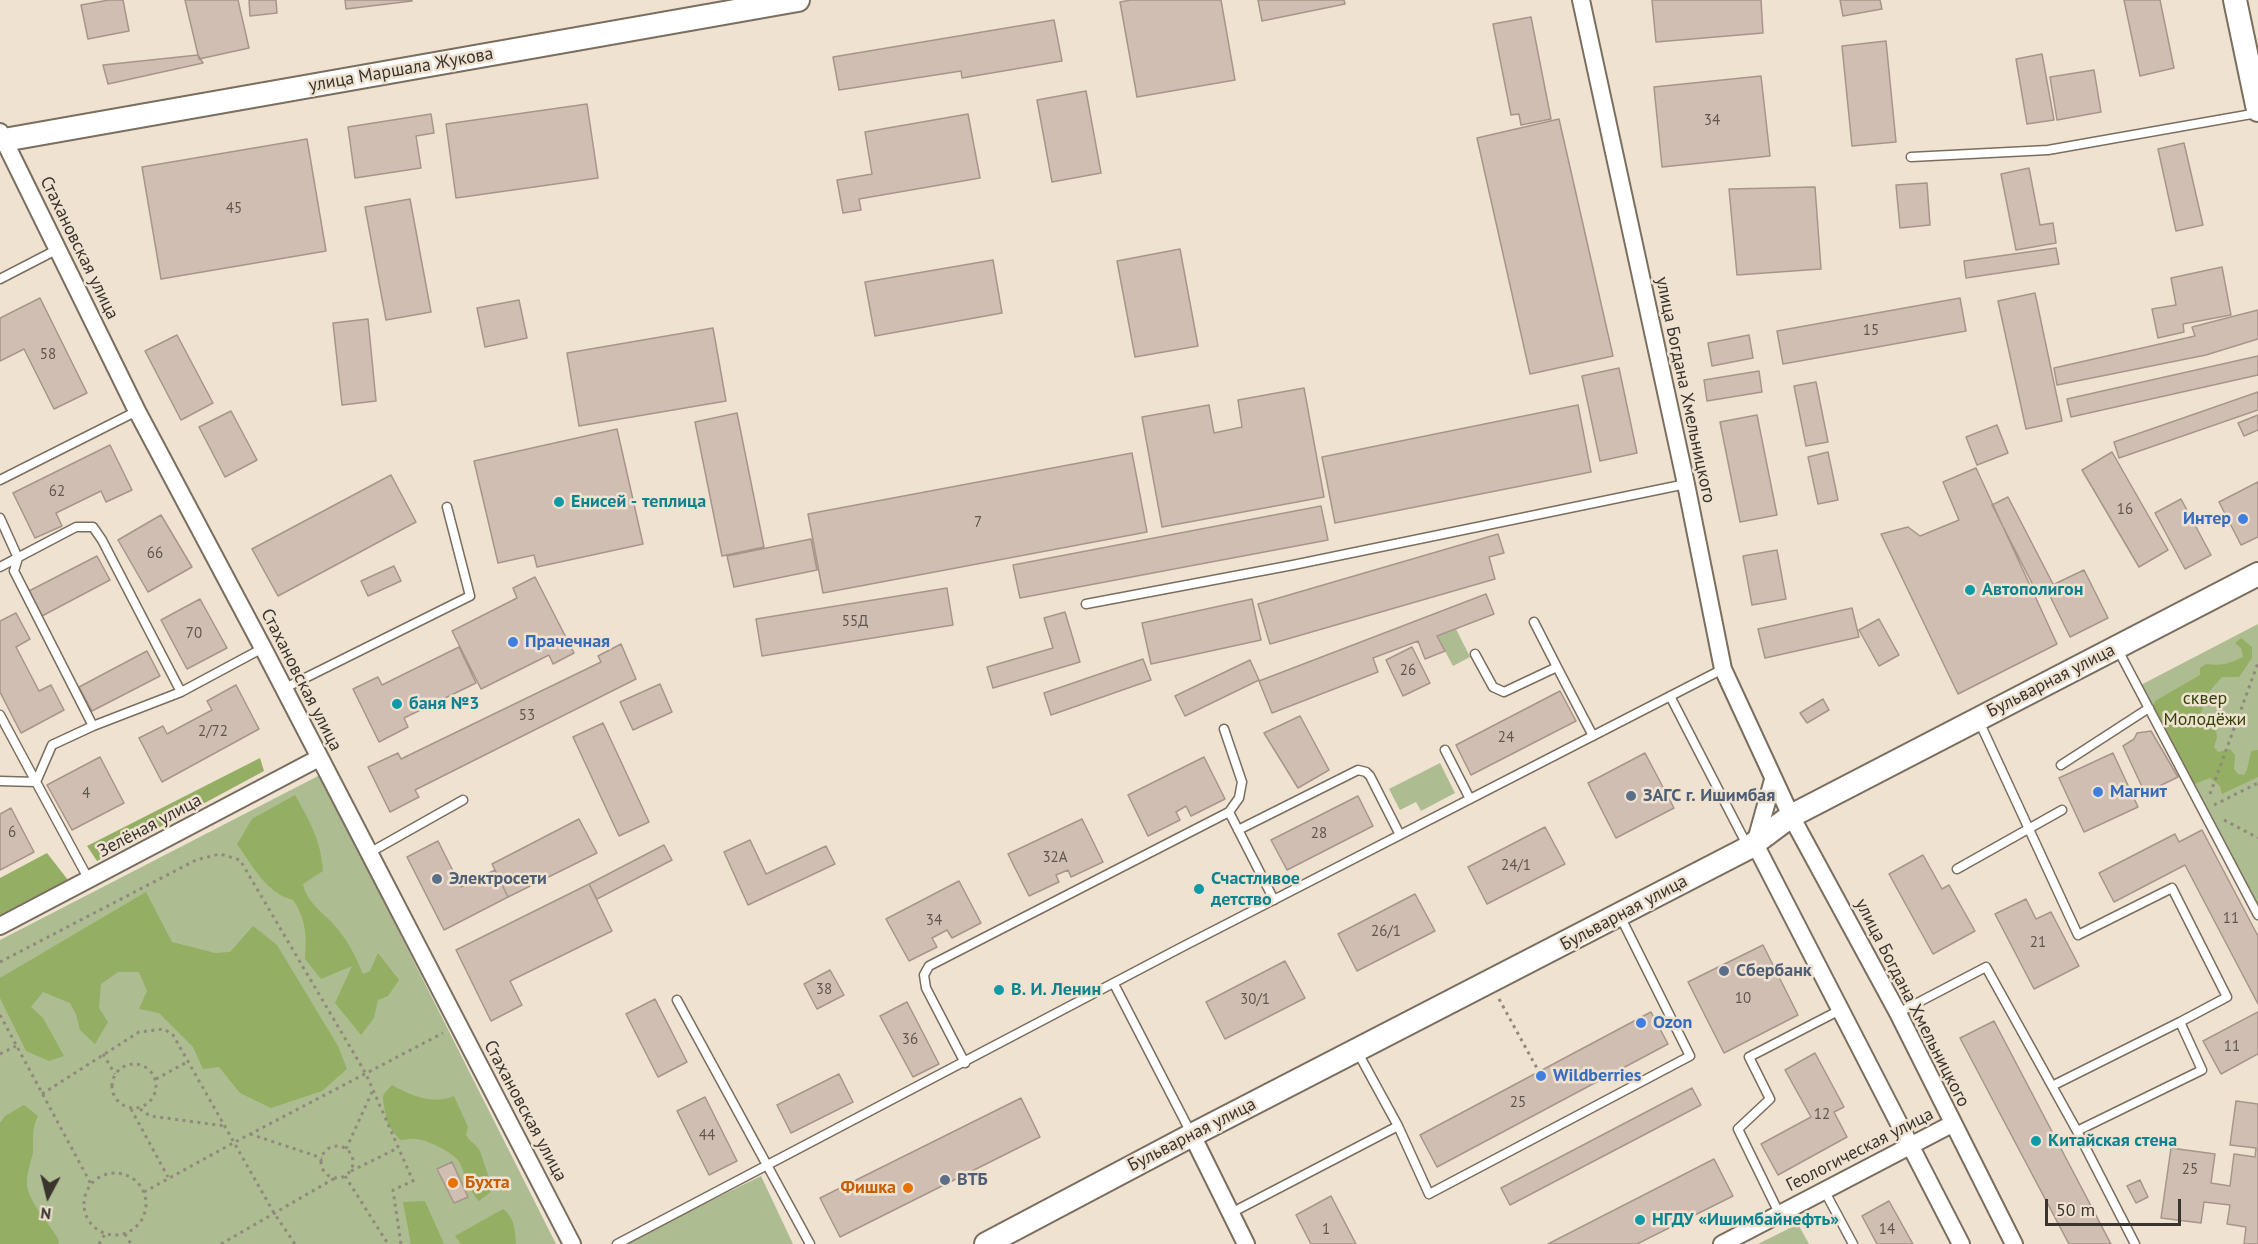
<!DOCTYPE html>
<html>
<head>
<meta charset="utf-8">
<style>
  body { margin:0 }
  #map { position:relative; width:2258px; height:1244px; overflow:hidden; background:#efe2d1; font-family:"PT Sans",sans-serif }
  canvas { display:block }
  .north { position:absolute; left:18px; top:1166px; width:60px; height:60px; -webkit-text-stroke:4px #efe2d1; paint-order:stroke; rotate:187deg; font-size:16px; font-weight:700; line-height:24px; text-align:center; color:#39342e }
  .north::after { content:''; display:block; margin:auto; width:21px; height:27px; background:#39342e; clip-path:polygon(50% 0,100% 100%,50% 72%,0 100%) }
  .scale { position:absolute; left:2045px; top:1199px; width:136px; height:27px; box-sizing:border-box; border:3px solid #39342e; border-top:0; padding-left:8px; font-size:18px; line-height:21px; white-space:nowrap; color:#39342e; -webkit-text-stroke:4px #efe2d1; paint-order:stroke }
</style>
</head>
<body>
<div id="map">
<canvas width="2258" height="1244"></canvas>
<div class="north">N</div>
<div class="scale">50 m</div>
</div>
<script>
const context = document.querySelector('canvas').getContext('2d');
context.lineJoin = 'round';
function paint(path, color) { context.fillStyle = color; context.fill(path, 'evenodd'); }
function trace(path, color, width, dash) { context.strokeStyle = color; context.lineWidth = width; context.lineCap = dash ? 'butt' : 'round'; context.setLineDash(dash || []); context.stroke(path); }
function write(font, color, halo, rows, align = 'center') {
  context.font = font + ' "PT Sans",sans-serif'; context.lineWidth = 5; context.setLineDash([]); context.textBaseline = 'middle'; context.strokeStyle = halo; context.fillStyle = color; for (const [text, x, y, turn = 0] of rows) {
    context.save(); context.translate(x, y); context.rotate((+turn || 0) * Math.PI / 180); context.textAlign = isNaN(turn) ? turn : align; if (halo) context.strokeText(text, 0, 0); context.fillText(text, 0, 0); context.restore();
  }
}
paint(new Path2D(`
  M2258,624V922L2135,688Z
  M1456,629L1470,657L1453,666L1437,636Z
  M1440,763L1455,793L1421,811L1416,802L1400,810L1389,789Z
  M320,775L556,1244H0V940Z
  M761,1176L793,1244H623Z
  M1798,1224L1809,1244H1758Z`), '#adbd91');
paint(new Path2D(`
  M2241,638L2252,647V658L2239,677H2222L2207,694L2199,720L2203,726L2216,731L2217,737L2214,747L2218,752L2230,749L2235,755L2234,769L2238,774L2244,775L2247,770L2251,751L2258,750V777L2222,794L2220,786L2210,778L2189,786L2151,711L2155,701L2200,675V668L2206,664C2221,666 2229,664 2243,657L2241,648L2235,643Z
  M260,758L264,771L97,861L87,846Z
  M295,795C310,822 321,840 323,871L303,884C307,905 328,915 340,932C350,945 357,959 363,974L370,971L378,953L399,980L388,996L378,1000L374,1018L361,1035L335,1003L352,966L321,979L305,959C307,936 306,919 293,900C267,894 252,865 237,844L252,819Z
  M47,853L68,880L0,915V878Z
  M146,892L172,942L215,953L230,952L253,926L277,945L338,1046L347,1069L322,1091L271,1108L240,1093L219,1067L203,1069L193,1047L159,1013L139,1009L147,991L139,972H118L101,984L99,1008L108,1022L95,1044L80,1030L76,1014L70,1003L43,992L31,1007L43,1018L64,1056L49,1061L26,1051L0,998V978Z
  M392,1085C411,1096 433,1105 454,1096L468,1127L466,1135C470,1142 476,1144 480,1151L493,1190L479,1201C468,1190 466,1176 460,1163C455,1153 426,1139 415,1139C410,1138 405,1140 400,1140C396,1135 391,1130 388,1124C387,1122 382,1098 383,1096C385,1092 389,1088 392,1085Z
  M24,1105L38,1116C31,1131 34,1137 33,1152C31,1162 26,1175 27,1185C29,1204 51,1224 59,1241L58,1244H0V1123L5,1116Z
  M425,1201L444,1244H411L403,1202Z
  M503,1209C515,1218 515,1231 516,1244H461L455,1236Z`), '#94ae63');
const building = new Path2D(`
  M109,0H123L129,31L88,39L81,5Z
  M185,0H238L249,48L199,59Z
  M249,0H276L277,13L250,16Z
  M345,0H412V1L346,9Z
  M1131,0H1221L1235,80L1137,97L1120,2Z
  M1258,0H1344L1345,4L1262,21Z
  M1652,0H1761L1763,33L1656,42Z
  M1840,0H1880L1882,9L1843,16Z
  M2124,0H2160L2174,68L2140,76Z
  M1531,17L1551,119L1521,125L1519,114L1511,115L1493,24Z
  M1054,20L1062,61L962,78L961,71L839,90L833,57Z
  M1886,41L1896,142L1852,146L1842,46Z
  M2042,54L2054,120L2027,124L2016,59Z
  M198,55L203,63L108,84L103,65Z
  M2094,70L2101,112L2057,120L2050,77Z
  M1761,76L1770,156L1662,167L1654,87Z
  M1086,91L1101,173L1052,182L1037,100Z
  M587,104L598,178L456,198L446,124Z
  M431,114L434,133L416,136L421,168L355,178L348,127Z
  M968,114L980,178L859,199L861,210L843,213L837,180L872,174L865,132Z
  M1559,119L1613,356L1530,374L1477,138Z
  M307,139L326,251L161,279L142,167Z
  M2184,143L2203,225L2176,231L2158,149Z
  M2029,168L2040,225L2053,223L2056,243L2016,250L2001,174Z
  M1927,183L1930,225L1900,228L1896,185Z
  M1815,187L1821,269L1737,275L1729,189Z
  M410,199L431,312L386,320L365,207Z
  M2056,248L2059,264L1966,278L1964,261Z
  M1180,249L1198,346L1135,357L1117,261Z
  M993,260L1002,313L875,336L865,282Z
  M2222,267L2231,315L2183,324L2184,332L2158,338L2152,309L2176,305L2171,278Z
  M2035,293L2062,421L2026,429L1998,301Z
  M40,298L87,393L54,409L24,349L0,361V318Z
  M1960,298L1966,331L1783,364L1777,331Z
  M519,300L527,338L485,347L477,308Z
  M2258,310V339L2206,355L2057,385L2054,368L2195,336L2192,327Z
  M368,319L376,401L342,405L333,323Z
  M713,328L726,401L579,426L567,353Z
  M177,335L213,403L181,420L145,351Z
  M1749,335L1753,358L1712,366L1708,343Z
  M2258,356V375L2071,417L2067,399Z
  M1619,368L1637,453L1600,461L1582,376Z
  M1759,371L1762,392L1707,401L1704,380Z
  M1816,382L1828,442L1806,446L1794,386Z
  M1304,388L1324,497L1162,527L1142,417L1209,405L1214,433L1242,427L1238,400Z
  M2258,392V410L2119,458L2114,442Z
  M1578,405L1591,472L1335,523L1322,457Z
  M231,411L257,460L225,477L199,427Z
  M737,413L764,547L722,556L695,422Z
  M1757,415L1777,515L1740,522L1720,422Z
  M2258,415V430L2244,436L2238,423Z
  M1997,425L2008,453L1977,465L1966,437Z
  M617,429L643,544L537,567L534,555L498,563L474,461Z
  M110,445L132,490L106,502L101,491L56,513L62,526L35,538L13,493Z
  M1828,452L1838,500L1818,504L1808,457Z
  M2112,452L2168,550L2139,567L2082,470Z
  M1132,453L1147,532L823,593L808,514Z
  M1976,468L2057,644L1958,694L1881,534L1908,527L1920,536L1959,520L1943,482Z
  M391,475L416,522L278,596L252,549Z
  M2258,482V537L2241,545L2219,502Z
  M2008,497L2053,584L2037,593L1992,505Z
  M2181,499L2211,555L2185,569L2155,513Z
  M1321,506L1328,540L1020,598L1013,565Z
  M161,515L192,567L148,592L118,540Z
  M1498,534L1504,553L1489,557L1495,579L1270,644L1258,604Z
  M811,539L817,570L734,587L727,556Z
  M1777,550L1786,599L1752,605L1743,556Z
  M97,556L110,580L42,616L29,591Z
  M394,566L401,581L368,596L361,581Z
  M2084,570L2108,618L2070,637L2046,588Z
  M535,577L574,653L553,664L549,655L481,689L452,631L517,598L513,588Z
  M947,588L953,625L762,656L756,619Z
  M1486,594L1494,614L1437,636L1445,651L1425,659L1418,641L1373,658L1378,672L1272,713L1259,681Z
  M200,599L227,648L187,669L161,620Z
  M1252,599L1261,640L1151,664L1142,623Z
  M1852,608L1859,637L1765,658L1758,629Z
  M1065,612L1080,662L993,688L987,667L1053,648L1044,618Z
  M16,613L30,639L16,647L39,691L51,685L64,710L21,733L0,692V621Z
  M1879,619L1899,655L1879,666L1859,630Z
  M621,644L636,679L415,790L419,797L390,812L368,767L398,753L401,759L601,662L598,656Z
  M459,647L476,683L404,718L408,727L379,742L353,689L378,677L382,685Z
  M1412,647L1430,683L1403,696L1386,660Z
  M147,651L160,676L92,711L79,687Z
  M1143,659L1151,680L1051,715L1044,693Z
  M1250,660L1259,680L1185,716L1175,696Z
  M660,684L672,712L633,730L620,702Z
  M236,685L259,729L162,782L139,738L163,726L167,734L212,710L207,701Z
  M1560,691L1576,721L1471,775L1456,745Z
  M1823,699L1829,710L1807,723L1800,713Z
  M1300,716L1329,770L1298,788L1264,733Z
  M603,723L649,822L619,836L573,737Z
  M2151,731L2178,777L2145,793L2123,746L2134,739L2137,733Z
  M1645,753L1674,808L1616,838L1588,783Z
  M2113,753L2138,807L2084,832L2059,778Z
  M100,757L124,803L72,830L47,785Z
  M1204,757L1225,799L1191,816L1186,806L1176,812L1180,820L1148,836L1128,795Z
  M1358,796L1373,826L1287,870L1271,840Z
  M11,808L34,852L0,870V814Z
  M579,819L597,853L508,897L492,864Z
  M1082,819L1103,862L1071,877L1068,870L1056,875L1059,882L1029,896L1008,854Z
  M1545,827L1565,864L1487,904L1468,867Z
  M2202,830L2258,936V1004L2185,865L2114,902L2099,873L2175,834L2179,842Z
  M750,840L766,874L826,846L835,864L748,905L724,852Z
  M438,841L461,887L495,870L508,897L444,930L407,857Z
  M664,845L672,860L597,899L589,884Z
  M1923,855L1942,889L1949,885L1975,931L1933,954L1889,874Z
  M959,881L981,923L952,938L947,930L932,938L937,947L909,961L886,919Z
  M589,884L612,931L510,981L522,1005L491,1021L456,950Z
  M1415,894L1435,931L1357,971L1338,934Z
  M2026,899L2036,919L2051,912L2079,966L2034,989L1995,914Z
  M1763,945L1798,1015L1724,1053L1688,982Z
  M1285,961L1305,998L1225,1039L1206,1002Z
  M830,970L844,995L817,1009L804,984Z
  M655,999L687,1062L658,1077L626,1014Z
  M907,1002L939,1064L913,1077L880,1016Z
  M1651,1012L1668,1044L1437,1167L1420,1135Z
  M2258,1012V1054L2221,1074L2203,1041Z
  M1994,1021L2111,1244H2069L1960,1038Z
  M1815,1053L1844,1107L1834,1112L1847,1137L1778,1175L1761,1144L1811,1117L1785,1070Z
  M839,1074L853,1102L791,1133L777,1105Z
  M1692,1088L1701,1105L1510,1205L1501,1188Z
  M705,1097L737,1161L709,1175L677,1111Z
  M1021,1098L1040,1137L840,1237L820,1198Z
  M2236,1101L2258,1104V1244H2244L2246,1227L2227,1224L2230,1205L2204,1202L2201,1223L2161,1218L2171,1148L2215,1154L2211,1183L2230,1186L2234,1154L2255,1157L2256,1148L2230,1145Z
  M1714,1159L1733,1196L1637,1244H1548Z
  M452,1162L468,1197L454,1203L437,1169Z
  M2140,1180L2148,1197L2136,1203L2127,1186Z
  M1331,1196L1356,1244H1311L1296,1215Z
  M1889,1201L1913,1244H1877L1862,1216Z`);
paint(building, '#d1beb2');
trace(building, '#a7958a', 1.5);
const lane = new Path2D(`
  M1911,157L2048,150L2258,113
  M0,279L58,249
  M0,480L137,411
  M0,518L18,558L14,571L93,726
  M0,567L76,527H93L102,540L181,692
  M1086,604L1293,565L1686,484
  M1534,622L1557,667
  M2117,648L2258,915
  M1475,654L1493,687L1504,692L1557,667L1593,736
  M283,689L470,596L447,507
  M1670,696L1748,847
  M0,715L36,782
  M1978,719L2078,935L2172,888L2227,997L2180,1022L2202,1070L2077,1131L2135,1244
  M1224,729L1242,782L1239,798L1229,812
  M1445,750L1470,799
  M2061,765L2149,708
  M0,781L36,782
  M1238,830L1358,770L1366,772L1370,776L1400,835
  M369,853L463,800
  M1957,869L2062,810
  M89,880L36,782L52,745L93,726L181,692L263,648
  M1114,984L1191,1133
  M677,1000L810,1244
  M1898,1013L1986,967L2077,1131
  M965,1063L926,988L924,975L929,966L1229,812L1274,900
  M2052,1086L2180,1022
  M1398,1126L1429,1194L1690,1056L1620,916
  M1824,1190L1853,1244
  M1231,1213L1398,1126L1357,1051
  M1779,1213L1738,1129L1770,1099L1749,1057L1840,1010
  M617,1244L1182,947L1723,669`);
const street = new Path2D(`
  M1581,0L1686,484L1723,669L1791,816L1898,1013L2014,1244
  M0,132L137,411L263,648L572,1244
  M1773,780L1755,844L1961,1244
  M0,926L319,758
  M1192,1135L1246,1244
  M1722,1244L1952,1124`);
const secondary = new Path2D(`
  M2235,0L2258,110
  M4,140L798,0
  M986,1244L1192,1135L1748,848L1791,816L2258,574`);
trace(lane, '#7a6e5f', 11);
trace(street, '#7a6e5f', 20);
trace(secondary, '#7a6e5f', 26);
trace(new Path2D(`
  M2210,794L2258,663
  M2214,805L2258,783
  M2224,820L2258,838
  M0,962L196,860L220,854L240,860L366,1074L413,1181L393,1190L401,1244
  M1499,999L1539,1072
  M0,1015L91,1184
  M0,1054L16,1046
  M103,1054L115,1074
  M112 1086a22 22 0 1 1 44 0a22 22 0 1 1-44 0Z
  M156,1079L187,1062
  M42,1094L139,1032L164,1029L173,1035L274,1213L295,1244
  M131,1109L168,1177
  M140,1109L150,1116L225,1126
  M250,1134L322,1158
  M321 1162a16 16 0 1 1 32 0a16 16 0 1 1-32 0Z
  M346,1149L372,1092
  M351,1171L398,1148
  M84 1204a31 31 0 1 1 62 0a31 31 0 1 1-62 0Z
  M345,1176L388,1244
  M144,1192L235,1142L443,1033
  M125,1234L131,1244
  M99,1244L105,1234
  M221,1244L335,1178`), '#91897d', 3, [3, 4.5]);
trace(lane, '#fff', 8);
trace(street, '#fff', 16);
trace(secondary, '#fff', 22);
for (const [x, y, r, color] of [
  [559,502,6,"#0f9aa8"],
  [2243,519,6,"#3f7fe0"],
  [1970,590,6,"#0f9aa8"],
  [513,642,6,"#3f7fe0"],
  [397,704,6,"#0f9aa8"],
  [2098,792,6,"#3f7fe0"],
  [1631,796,6,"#5c6f8a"],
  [437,879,6,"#5c6f8a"],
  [1199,889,6,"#0f9aa8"],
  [1724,971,6,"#5c6f8a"],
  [999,990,6,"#0f9aa8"],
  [1641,1023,6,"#3f7fe0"],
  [1541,1076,6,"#3f7fe0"],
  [2036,1141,6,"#0f9aa8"],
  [945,1180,6,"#5c6f8a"],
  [453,1183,6,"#e8710a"],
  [908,1188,6,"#e8710a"],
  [1640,1220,6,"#0f9aa8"]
]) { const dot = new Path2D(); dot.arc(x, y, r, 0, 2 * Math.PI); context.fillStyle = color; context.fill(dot); trace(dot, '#efe2d1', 2); }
write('15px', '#5f564f', null, [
  ["34",1712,121],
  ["45",234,209],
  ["15",1871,331],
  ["58",48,355],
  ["62",57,492],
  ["16",2125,510],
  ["7",978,523],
  ["66",155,554],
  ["55Д",855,622],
  ["70",194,634],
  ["26",1408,671],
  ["53",527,716],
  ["2/72",213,732],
  ["24",1506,738],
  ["4",86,794],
  ["6",12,833],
  ["28",1319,834],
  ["32А",1055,858],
  ["24/1",1516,866],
  ["11",2231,919],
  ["34",934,921],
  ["26/1",1386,932],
  ["21",2038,943],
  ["38",824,990],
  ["10",1743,999],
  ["30/1",1255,1000],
  ["36",910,1040],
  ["11",2232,1047],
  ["25",1518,1103],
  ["12",1822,1115],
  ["44",707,1136],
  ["25",2190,1170],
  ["1",1326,1230],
  ["14",1887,1230]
]);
write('18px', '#39342e', '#efe2d1', [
  ["улица Маршала Жукова",401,70,-10],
  ["Стахановская улица",79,248,64],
  ["улица Богдана Хмельницкого",1685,390,78],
  ["Стахановская улица",301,680,63],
  ["Бульварная улица",2051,681,-27],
  ["Зелёная улица",150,826,-28],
  ["Бульварная улица",1624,913,-28],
  ["улица Богдана Хмельницкого",1912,1003,63],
  ["Стахановская улица",525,1111,62],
  ["Бульварная улица",1192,1135,-27],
  ["Геологическая улица",1860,1150,-27]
]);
write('bold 18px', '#0d838f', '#efe2d1', [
  ["Енисей - теплица",571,502],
  ["Автополигон",1982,590],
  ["баня №3",409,704],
  ["Счастливое",1211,879],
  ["детство",1211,900],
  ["В. И. Ленин",1011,990],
  ["Китайская стена",2048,1141],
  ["НГДУ «Ишимбайнефть»",1652,1220]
], 'left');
write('bold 18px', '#366cbe', '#efe2d1', [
  ["Интер",2231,519,"right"],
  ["Прачечная",525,642],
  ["Магнит",2110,792],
  ["Ozon",1653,1023],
  ["Wildberries",1553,1076]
], 'left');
write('18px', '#33440b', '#efe2d1', [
  ["сквер",2205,699],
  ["Молодёжи",2205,720]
]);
write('bold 18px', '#4e5e75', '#efe2d1', [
  ["ЗАГС г. Ишимбая",1643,796],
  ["Электросети",449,879],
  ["Сбербанк",1736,971],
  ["ВТБ",957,1180]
], 'left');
write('bold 18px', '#c56008', '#efe2d1', [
  ["Бухта",465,1183],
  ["Фишка",896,1188,"right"]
], 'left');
</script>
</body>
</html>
